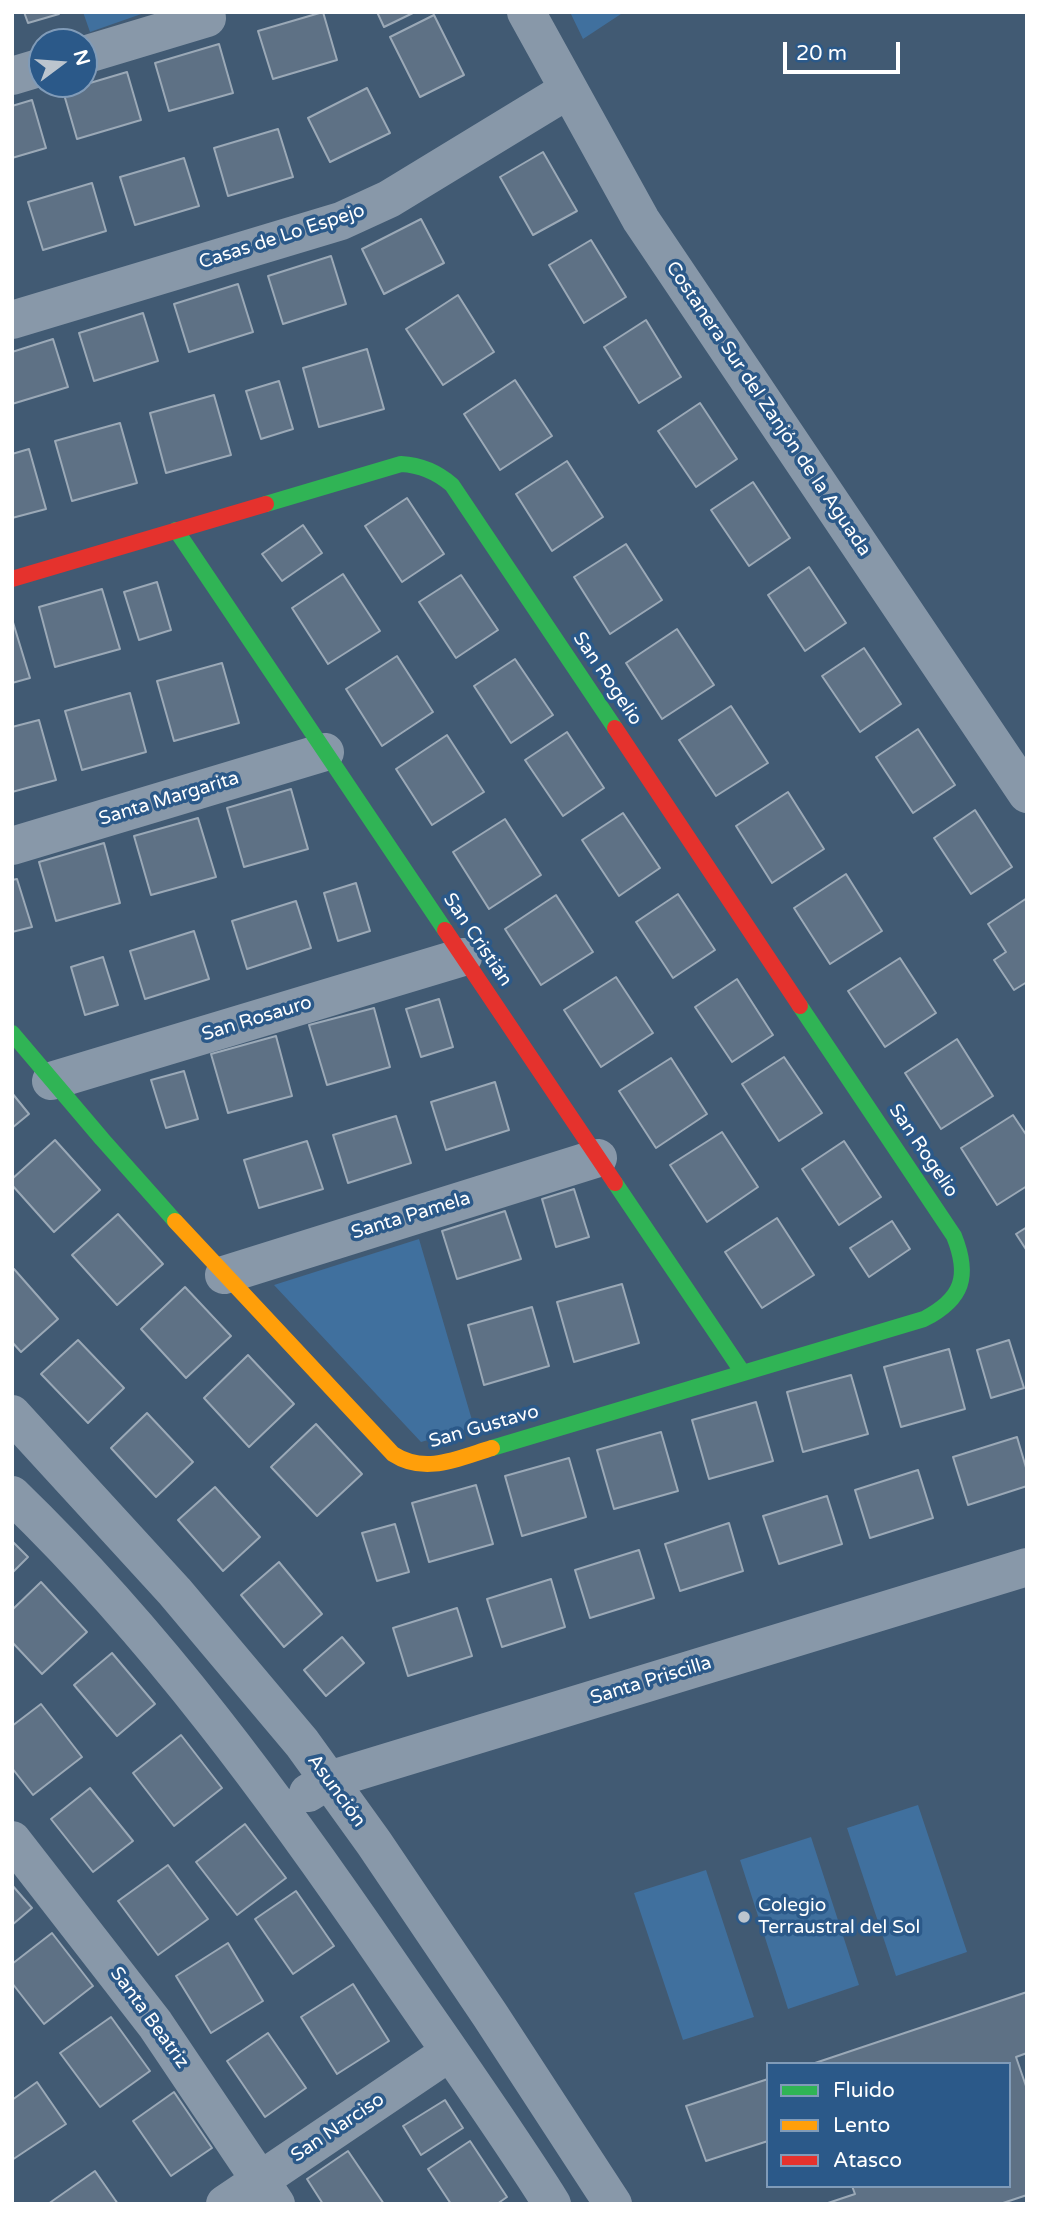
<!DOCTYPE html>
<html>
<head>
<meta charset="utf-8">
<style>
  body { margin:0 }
  #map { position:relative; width:1039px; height:2216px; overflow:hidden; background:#415a73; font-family:"Varela Round",sans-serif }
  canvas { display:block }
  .frame { position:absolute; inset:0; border:14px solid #fff; pointer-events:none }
  .legend { position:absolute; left:766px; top:2062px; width:245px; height:126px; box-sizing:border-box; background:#2b5989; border:2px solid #809bb8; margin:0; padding:9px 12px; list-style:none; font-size:21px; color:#fff }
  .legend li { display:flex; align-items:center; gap:14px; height:35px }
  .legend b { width:35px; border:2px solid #809bb8 }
  .north { position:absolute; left:28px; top:28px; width:70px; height:70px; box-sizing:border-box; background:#2b5989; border:2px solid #809bb8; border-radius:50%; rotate:74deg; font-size:19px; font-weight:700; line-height:28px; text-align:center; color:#fff }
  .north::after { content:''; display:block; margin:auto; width:24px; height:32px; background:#bcc5ce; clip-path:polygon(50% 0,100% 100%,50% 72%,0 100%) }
  .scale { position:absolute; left:783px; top:42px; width:117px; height:32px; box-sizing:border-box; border:4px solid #fff; border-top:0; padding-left:9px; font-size:21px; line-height:24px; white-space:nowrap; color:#fff; -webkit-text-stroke:5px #2b5989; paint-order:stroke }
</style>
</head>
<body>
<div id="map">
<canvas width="1039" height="2216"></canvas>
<div class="frame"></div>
<ul class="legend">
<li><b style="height:9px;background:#30b455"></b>Fluido</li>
<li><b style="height:9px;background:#ff9f0a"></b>Lento</li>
<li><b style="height:9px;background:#e5322d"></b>Atasco</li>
</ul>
<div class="north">N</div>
<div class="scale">20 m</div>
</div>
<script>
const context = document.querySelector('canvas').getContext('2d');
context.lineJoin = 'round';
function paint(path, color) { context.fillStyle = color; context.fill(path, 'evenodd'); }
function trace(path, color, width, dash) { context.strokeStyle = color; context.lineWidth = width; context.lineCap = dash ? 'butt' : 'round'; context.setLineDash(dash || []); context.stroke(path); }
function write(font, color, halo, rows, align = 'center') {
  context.font = font + ' "Varela Round",sans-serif'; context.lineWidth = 7; context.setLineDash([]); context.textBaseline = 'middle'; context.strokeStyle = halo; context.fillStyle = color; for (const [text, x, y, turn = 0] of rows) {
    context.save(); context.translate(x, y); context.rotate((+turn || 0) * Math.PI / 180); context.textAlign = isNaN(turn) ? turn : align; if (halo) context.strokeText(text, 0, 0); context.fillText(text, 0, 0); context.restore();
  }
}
paint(new Path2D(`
  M83,12H147L90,32Z
  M570,12H624L583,39Z
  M419,1239L474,1427L421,1442L274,1285Z
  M918,1805L967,1952L896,1976L847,1828Z
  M811,1837L859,1985L788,2009L740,1860Z
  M706,1870L754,2017L683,2040L634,1893Z`), '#40709e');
const building = new Path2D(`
  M24,12H59V14L28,23Z
  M323,12L337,60L273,79L258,31Z
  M377,12H415L384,27Z
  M434,15L464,75L420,97L390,37Z
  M219,44L233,93L169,111L155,63Z
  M127,72L141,120L77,139L63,91Z
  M367,88L390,133L330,162L308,118Z
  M32,100L46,148L12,158V106Z
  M278,129L293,177L228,196L214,148Z
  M543,152L577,211L533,235L500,177Z
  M184,158L199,206L135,225L120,177Z
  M92,183L106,231L43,250L28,202Z
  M421,219L444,263L384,294L362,249Z
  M591,240L626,297L584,323L549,265Z
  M331,256L346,304L283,324L268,276Z
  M238,284L253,332L189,352L174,304Z
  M458,295L494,352L443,385L406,329Z
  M143,313L158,361L94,381L79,333Z
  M646,320L681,377L639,403L604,347Z
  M53,339L68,387L12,404V352Z
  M367,349L384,409L319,427L303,368Z
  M515,380L552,436L500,470L464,414Z
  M279,381L293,429L261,439L246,391Z
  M214,395L231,455L166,473L150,413Z
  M700,403L737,459L696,487L658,431Z
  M120,423L137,483L72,501L55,441Z
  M29,449L46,509L12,518V454Z
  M567,461L603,517L552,551L516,494Z
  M753,482L790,538L749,566L711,510Z
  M407,498L444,554L402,582L365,526Z
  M303,525L322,553L282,581L262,554Z
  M626,544L662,600L610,634L574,577Z
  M809,567L846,623L805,651L768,595Z
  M343,574L380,631L328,664L292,608Z
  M461,575L498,630L456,658L419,602Z
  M157,582L171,630L139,640L124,592Z
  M102,589L120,649L55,667L39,607Z
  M12,619L30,678L12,683Z
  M677,629L714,685L662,719L626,663Z
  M864,648L901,704L860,732L822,676Z
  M397,656L433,712L382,746L346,689Z
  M515,659L553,715L511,743L474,686Z
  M222,663L239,723L174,741L157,681Z
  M130,693L146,752L82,770L65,711Z
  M731,706L768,763L716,796L679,740Z
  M39,720L56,780L12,792V727Z
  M918,729L955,785L913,813L876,757Z
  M567,732L604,788L563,816L525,760Z
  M447,735L484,792L432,825L396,769Z
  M291,789L308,849L244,867L227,808Z
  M788,792L824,849L772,883L736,826Z
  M975,810L1012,867L971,894L934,838Z
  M623,813L660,868L619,896L582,840Z
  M198,818L216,877L151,895L134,836Z
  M505,819L541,875L489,909L453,852Z
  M104,843L120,903L56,921L39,862Z
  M846,874L882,931L830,964L794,908Z
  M17,879L32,927L12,932V880Z
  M356,883L370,931L338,941L324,893Z
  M678,894L715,950L673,978L636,922Z
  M556,895L593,952L541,985L505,929Z
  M1027,898V982L1014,990L994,960L1006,952L988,924Z
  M296,901L311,948L247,969L232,921Z
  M194,931L209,979L145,999L130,951Z
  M103,957L118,1005L85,1015L71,967Z
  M900,958L936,1013L885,1047L848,991Z
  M616,977L653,1033L601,1067L564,1010Z
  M737,979L773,1035L732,1062L695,1007Z
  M439,999L453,1047L421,1057L406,1009Z
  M374,1008L390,1067L327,1085L309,1025Z
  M276,1036L292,1096L228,1113L211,1054Z
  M957,1039L993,1096L941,1129L905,1073Z
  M784,1057L822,1113L779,1141L742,1084Z
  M671,1058L707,1114L656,1148L619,1091Z
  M184,1071L198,1119L166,1128L151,1080Z
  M495,1082L509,1130L446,1150L431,1102Z
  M12,1093L29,1114L12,1128Z
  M1013,1115L1027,1136V1186L997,1205L961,1148Z
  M396,1116L411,1163L348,1183L333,1135Z
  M722,1132L758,1187L707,1222L670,1165Z
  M55,1140L100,1190L54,1232L12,1185V1179Z
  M307,1141L323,1189L259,1208L244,1160Z
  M844,1141L881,1197L839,1225L802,1169Z
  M574,1189L589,1237L556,1247L542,1199Z
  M505,1211L521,1259L457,1279L442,1231Z
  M118,1214L163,1264L117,1305L72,1255Z
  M777,1218L814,1275L762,1308L725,1252Z
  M892,1221L910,1249L869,1277L850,1248Z
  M1027,1227V1251L1016,1234Z
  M14,1269L58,1319L21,1352L12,1342V1270Z
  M622,1284L639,1343L574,1362L557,1302Z
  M185,1287L231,1336L186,1378L141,1329Z
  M532,1307L549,1366L484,1385L468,1325Z
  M78,1340L124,1388L88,1423L41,1374Z
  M1009,1340L1024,1388L991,1398L977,1350Z
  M949,1349L965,1409L901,1427L884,1367Z
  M248,1355L294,1404L249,1447L204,1398Z
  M851,1375L868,1434L803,1452L787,1392Z
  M756,1402L773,1461L709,1479L692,1420Z
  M147,1413L193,1462L156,1497L111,1448Z
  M316,1424L362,1474L317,1516L271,1467Z
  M661,1432L678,1491L614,1509L597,1450Z
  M1017,1437L1027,1471V1486L968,1505L953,1457Z
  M569,1458L586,1517L522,1536L505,1476Z
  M918,1470L933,1518L870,1538L855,1490Z
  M476,1485L493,1544L429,1562L412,1503Z
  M215,1487L260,1537L223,1571L178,1520Z
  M827,1496L842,1544L779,1564L763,1516Z
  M729,1523L743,1571L680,1591L665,1544Z
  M395,1524L409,1572L377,1581L362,1533Z
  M12,1541L28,1557L12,1573Z
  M639,1550L654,1598L590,1618L575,1570Z
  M279,1562L322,1614L284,1647L241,1595Z
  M551,1579L565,1627L502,1647L487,1599Z
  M41,1582L87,1632L42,1674L12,1642V1610Z
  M457,1608L472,1656L408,1676L393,1628Z
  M342,1637L364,1663L326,1696L304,1670Z
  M112,1653L155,1704L117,1736L74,1685Z
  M41,1704L82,1757L33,1795L12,1768V1726Z
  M181,1735L222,1788L174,1826L133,1773Z
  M90,1788L133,1841L93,1872L51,1819Z
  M245,1824L286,1878L237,1915L196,1862Z
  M168,1865L208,1919L158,1955L118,1901Z
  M12,1885L32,1908L12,1925Z
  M296,1891L334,1946L293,1974L255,1919Z
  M52,1933L93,1986L44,2024L12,1983V1964Z
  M228,1943L263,2001L211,2033L176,1976Z
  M353,1984L389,2041L337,2074L301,2017Z
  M1027,1992V2053L1016,2057L1027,2089V2195L1000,2204H825L855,2194L852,2186H1009V2064H812Z
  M111,2017L150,2071L100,2107L60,2053Z
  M268,2033L306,2088L265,2117L227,2061Z
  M768,2079V2141L706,2161L686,2106Z
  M37,2082L66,2124L12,2160V2100Z
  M174,2092L212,2148L171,2176L133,2121Z
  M445,2100L463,2128L421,2155L403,2126Z
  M470,2141L507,2197L497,2204H451L428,2169Z
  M348,2151L384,2204H323L307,2179Z
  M95,2171L118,2204H48Z`);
paint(building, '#5e7185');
trace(building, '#9ba9b7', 2);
trace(new Path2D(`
  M526,12L641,220L1027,794
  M84,55L207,18L205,12
  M12,76L42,67
  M12,320L341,221L389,199L568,90
  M12,846L325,752
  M51,1081L463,957
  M224,1275L598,1158
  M12,1414L175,1592L302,1743L374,1843L490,2015L613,2204
  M12,1495C158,1636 277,1799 391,1966C445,2045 501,2123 552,2204
  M308,1793L329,1780L1027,1567
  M12,1840L155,2024L276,2204
  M225,2204L450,2052`), '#8898a9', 38);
trace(new Path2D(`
  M266,504L401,464C421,465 437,472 452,485L615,728
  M176,530L445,930
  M12,1033L102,1139L175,1221
  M615,1183L743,1373
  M492,1448L924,1319C963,1299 970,1276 954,1236L800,1006`), '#30b455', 16);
trace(new Path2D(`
  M175,1221L393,1454C425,1475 459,1458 492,1448`), '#ff9f0a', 16);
trace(new Path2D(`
  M12,579L266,504
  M615,728L800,1006
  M445,930L615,1183`), '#e5322d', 16);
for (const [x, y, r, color] of [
  [744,1917,7,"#bcc5ce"]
]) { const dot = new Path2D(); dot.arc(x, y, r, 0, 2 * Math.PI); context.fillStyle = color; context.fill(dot); trace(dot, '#2b5989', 2.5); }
write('19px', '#fff', '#2b5989', [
  ["Casas de Lo Espejo",282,237,-18],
  ["Costanera Sur del Zanjón de la Aguada",768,409,56],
  ["San Rogelio",607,679,56],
  ["Santa Margarita",169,799,-17],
  ["San Cristián",477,940,56],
  ["San Rosauro",257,1019,-17],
  ["San Rogelio",923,1151,56],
  ["Santa Pamela",411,1216,-17],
  ["San Gustavo",484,1427,-16],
  ["Santa Priscilla",651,1681,-17],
  ["Asunción",336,1791,54],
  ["Santa Beatriz",149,2018,54],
  ["San Narciso",338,2128,-34]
]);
write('19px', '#fff', '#2b5989', [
  ["Colegio",758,1906],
  ["Terraustral del Sol",758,1928]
], 'left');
</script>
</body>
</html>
